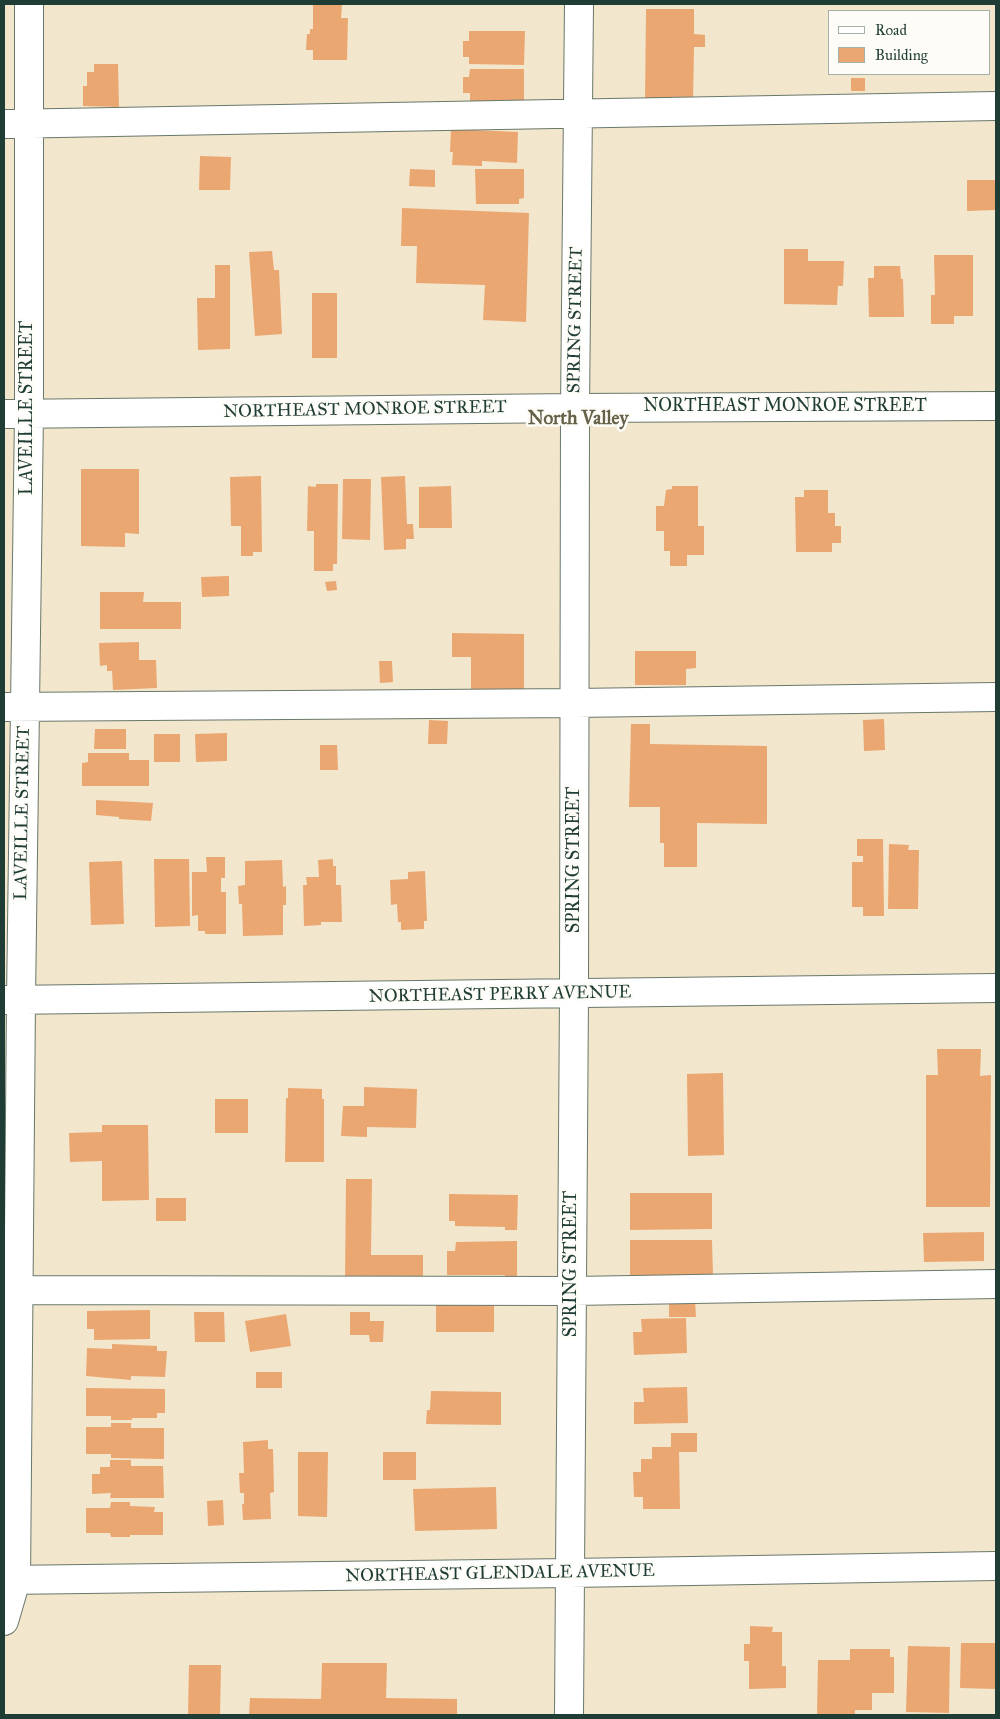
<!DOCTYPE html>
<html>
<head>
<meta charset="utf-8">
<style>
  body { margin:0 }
  #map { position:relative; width:1000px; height:1719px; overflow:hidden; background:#f2e6cd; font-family:"IM FELL Great Primer",serif }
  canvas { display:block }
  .frame { position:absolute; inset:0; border:5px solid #1f3d34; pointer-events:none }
  .legend { position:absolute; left:828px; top:10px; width:162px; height:65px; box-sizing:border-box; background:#fdfcf7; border:1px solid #a4b0a9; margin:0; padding:6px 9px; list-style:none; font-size:15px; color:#1f3d34 }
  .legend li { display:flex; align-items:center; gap:10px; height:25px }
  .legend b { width:25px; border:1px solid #a4b0a9 }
</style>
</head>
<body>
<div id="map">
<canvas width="1000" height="1719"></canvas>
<div class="frame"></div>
<ul class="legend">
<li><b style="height:6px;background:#fff"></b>Road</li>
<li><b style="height:14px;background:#eba771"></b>Building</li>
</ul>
</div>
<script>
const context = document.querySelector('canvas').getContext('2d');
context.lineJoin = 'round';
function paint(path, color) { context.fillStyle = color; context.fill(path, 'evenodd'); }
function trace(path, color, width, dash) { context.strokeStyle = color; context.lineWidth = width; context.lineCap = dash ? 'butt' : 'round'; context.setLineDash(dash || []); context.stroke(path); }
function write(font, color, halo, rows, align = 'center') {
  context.font = font + ' "IM FELL Great Primer",serif'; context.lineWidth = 5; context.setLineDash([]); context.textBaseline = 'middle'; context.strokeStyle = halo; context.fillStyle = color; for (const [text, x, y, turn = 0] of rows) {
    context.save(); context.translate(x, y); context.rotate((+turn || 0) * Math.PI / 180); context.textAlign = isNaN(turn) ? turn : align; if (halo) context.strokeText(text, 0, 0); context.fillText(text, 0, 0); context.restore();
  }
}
paint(new Path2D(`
  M313,4H342L341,18H348L347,60H313V50H306L307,34H310V29H313Z
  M646,9H694V34L705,35V47H694L693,103H645Z
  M469,31H525L524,65L469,64V57H463V41H469Z
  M94,64H118L119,107L83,106V86H87V72H94Z
  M470,69H524V103H470V93H463V77H469Z
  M851,78H865V91H851Z
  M451,129L518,132L517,163L482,161V166L452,165L453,152H450Z
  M200,156L231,157L230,190H199Z
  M410,169L435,170V187L409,186Z
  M475,169H524V198L519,199V204H476Z
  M967,180H995V210L967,211Z
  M402,208L529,213L526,322L483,320L485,285L416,283L417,246H401Z
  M784,249H808V261H844L843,286H838L837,305L784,304Z
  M272,251L274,270H279L282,334L255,336L249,252Z
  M934,255H973V316H954V324H931V295H935Z
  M215,265H230V349L198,350L197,298H215Z
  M874,266H900L901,279H903L904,317H869L868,278H874Z
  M312,293H337V358H312Z
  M81,469H139V534L125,533V547L81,546Z
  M261,476L262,552H253V556H241V526H231L230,477Z
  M405,476L407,524H413L414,539H406V549L384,550L381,477Z
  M343,479H371L370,540L342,539Z
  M316,484H338L337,564H333V571H314V531H307L308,486L316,487Z
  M451,486L452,528H419V487Z
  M672,486H698V526H704V555H687V566H670V551H664V531H656V506H664L666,490L672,489Z
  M804,490H828V513H835V526H841V543H832V552H796L795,497H804Z
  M229,576V596L202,597L201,577Z
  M336,581L337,590L327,591L325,582Z
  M100,592H144L143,602H181V629H100Z
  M452,633L524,634V692L471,691V657H452Z
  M139,642V660H156L157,688L113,690L112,671H107V665L100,666L99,643Z
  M635,651H696V668L686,669V685H635Z
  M379,661H392L393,682L380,683Z
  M884,719L885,750L864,751L863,720Z
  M429,720L448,721L447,744H428Z
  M631,724H650V744L767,746V824L697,823V867H664V843H660V807H629Z
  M95,729H126V749H94Z
  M227,733V761L196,762L195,734Z
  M154,734H180V762H154Z
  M320,745H337L338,770H320Z
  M88,753H129V760H149V786H82V763L88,762Z
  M96,800L153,803L151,821L119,819V817L96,815Z
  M857,839H883L884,916H863V907H852V862H863V856H857Z
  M889,844L909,845L908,850H919L918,909H888Z
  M206,857H225V878H221V892H226V934H205V931H198V915L192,916V872H207Z
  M154,859H189L190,926L155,927Z
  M333,859V866H336V885H341L342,922H321V925L304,926L303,885H307L306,877H319L318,860Z
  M282,860L283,887L286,886V905H283V935L243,936L242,904H239L238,886L245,885V861Z
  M122,861L124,924L91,925L89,862Z
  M425,871L427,921H424V929L401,930V922H398L397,904L391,905L390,880L408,879V872Z
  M937,1049H981L980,1076L991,1075L990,1207H926V1075H938Z
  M723,1073L724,1155L688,1156L687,1074Z
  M364,1087L417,1089L416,1128L367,1127V1137L341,1136L343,1106H364Z
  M288,1088L322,1089V1099H324V1162H285L286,1098H288Z
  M215,1099H248V1133H215Z
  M102,1125H148L149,1200L102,1201V1161L70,1162L69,1133L102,1132Z
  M346,1179H372L371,1255H423V1280L345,1279Z
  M630,1193H712V1229L630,1230Z
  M449,1194L518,1195L517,1230H505V1227L455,1226V1221H449Z
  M156,1198H186V1221H156Z
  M984,1232V1261L924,1262L923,1233Z
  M630,1240H712L713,1275L630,1276Z
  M517,1241V1278H505V1275H447V1251H455L456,1242Z
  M695,1300L696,1317H669V1301Z
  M454,1301L494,1304V1332H436V1304L454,1305Z
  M150,1310V1339L94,1340V1329H87V1311Z
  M194,1312H224L225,1342H195Z
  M350,1312H370V1321H384L383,1342H370L369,1335H350Z
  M286,1314L291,1346L250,1352L245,1321Z
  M686,1318L687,1353L634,1355L633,1332H642L641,1319Z
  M112,1344L157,1346V1351H167L165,1377L131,1376V1380L86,1376L87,1348L112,1349Z
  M256,1372H282V1388H256Z
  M687,1387L688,1423L634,1424V1402H644L643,1388Z
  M86,1388L165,1389V1413H157V1418H132V1420H111V1416H86Z
  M431,1391L501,1392V1425L426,1424L427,1410H430Z
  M111,1423H131V1428H164V1459L111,1458V1454H86V1427H111Z
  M671,1433H697V1452H679L680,1509H643V1497H634L633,1472H641V1459H652V1447H671Z
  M268,1440V1449H273L274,1492L270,1493L271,1519L243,1520L242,1504H244V1493H240L239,1473H244L243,1442Z
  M298,1452H328L327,1517L298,1516Z
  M383,1452H416V1480H383Z
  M110,1460H131V1466H163L164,1498H110L111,1493L92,1494V1474H100V1467H110Z
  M496,1487L497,1529L415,1531L413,1489Z
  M223,1500L224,1525L208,1526L207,1501Z
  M111,1502H130V1506L155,1507L154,1512H163V1535H130V1537H111L110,1533H86V1508H110Z
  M750,1626L773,1627L772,1632H782V1666H786V1688L749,1689V1661H744V1644H750Z
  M961,1643H996V1689L960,1688Z
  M908,1646L950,1647L949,1713L906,1712Z
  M850,1649H890V1657H894V1693H872V1710H855V1715L817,1714L818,1660H850Z
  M322,1663H387L386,1698L457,1699V1715H249L250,1698L321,1699Z
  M189,1665H221L220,1715H188Z`), '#eba771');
const minor = new Path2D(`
  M4,124L996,106
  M4,414L575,408L996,406
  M4,707L575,703L996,697
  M4,1000L996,988
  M19,1290L572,1291L996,1284
  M4,1580L570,1573L996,1566
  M4,1621L16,1580L21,999L29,413V4
  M569,1715L574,994L575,408L579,4`);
trace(minor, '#69786a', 30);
trace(minor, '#fff', 28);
write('18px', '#1f3d34', '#fdfcf7', [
  ["SPRING STREET",576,320,-89],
  ["NORTHEAST MONROE STREET",785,407],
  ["LAVEILLE STREET",28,408,-90],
  ["NORTHEAST MONROE STREET",365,410,-1],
  ["LAVEILLE STREET",23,813,-89],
  ["SPRING STREET",575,860,-90],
  ["NORTHEAST PERRY AVENUE",500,995,-1],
  ["SPRING STREET",572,1264,-90],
  ["NORTHEAST GLENDALE AVENUE",500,1574,-1]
]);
write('bold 19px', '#666249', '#fdfcf7', [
  ["North Valley",578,419]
]);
</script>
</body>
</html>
